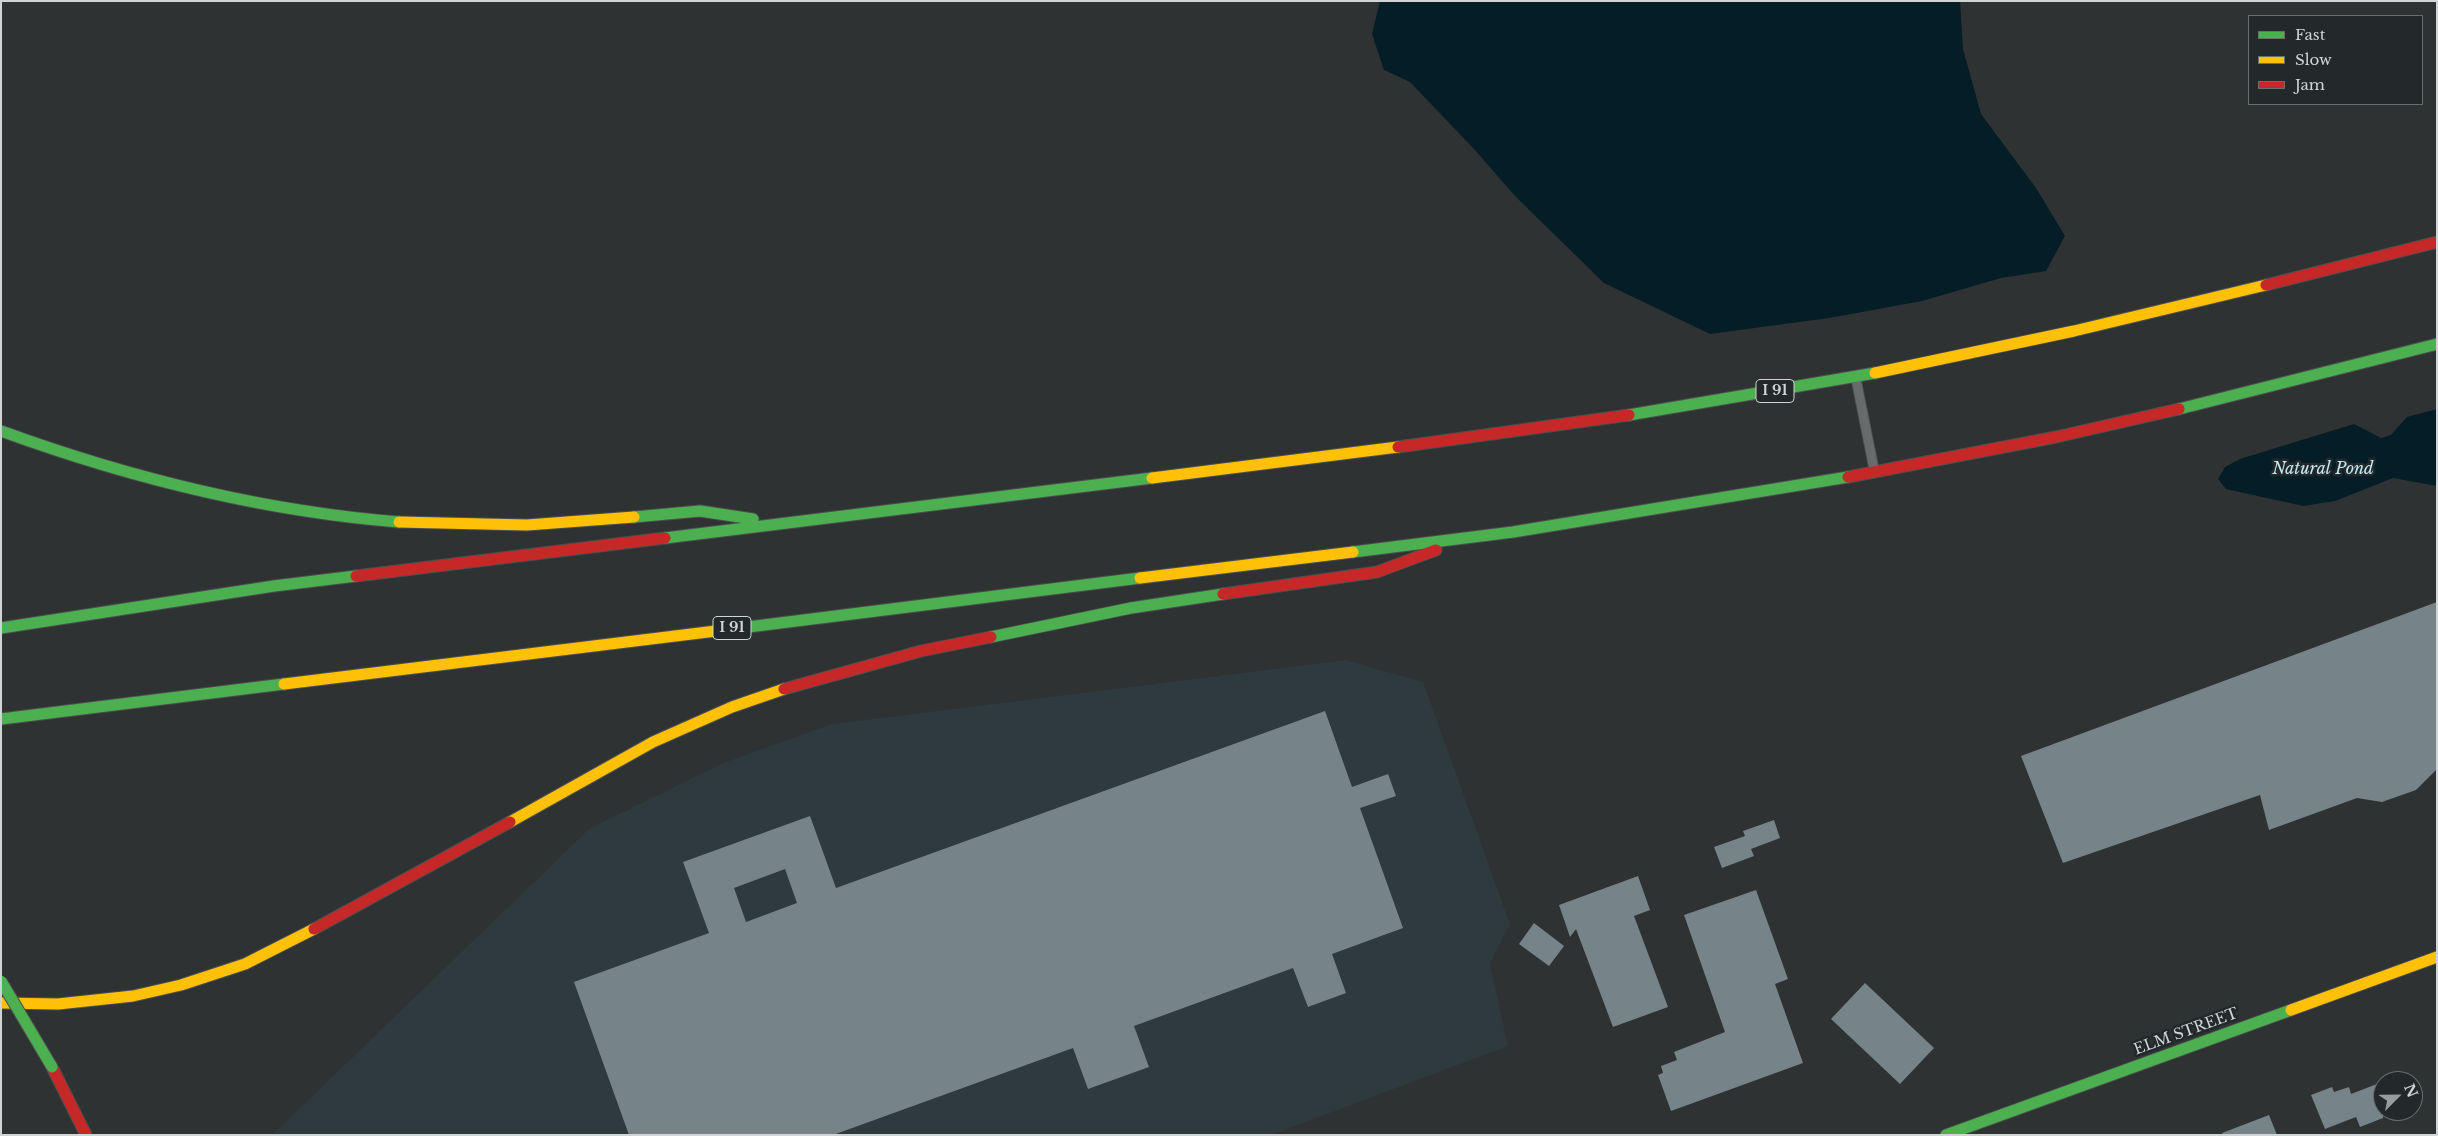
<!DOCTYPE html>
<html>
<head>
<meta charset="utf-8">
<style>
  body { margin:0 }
  #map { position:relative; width:2438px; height:1136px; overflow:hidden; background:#2f3233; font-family:"Libre Baskerville",serif }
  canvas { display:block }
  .frame { position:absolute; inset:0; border:2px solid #d0d4d6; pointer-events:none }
  .legend { position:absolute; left:2248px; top:15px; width:175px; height:90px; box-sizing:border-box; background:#23292b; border:1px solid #686d6f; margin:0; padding:6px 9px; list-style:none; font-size:15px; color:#d0d4d6 }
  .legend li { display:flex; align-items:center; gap:10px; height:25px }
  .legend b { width:25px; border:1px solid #686d6f }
  .north { position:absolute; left:2373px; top:1071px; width:50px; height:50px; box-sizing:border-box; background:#23292b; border:1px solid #686d6f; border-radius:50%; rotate:67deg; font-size:14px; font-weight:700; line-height:20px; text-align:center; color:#d0d4d6 }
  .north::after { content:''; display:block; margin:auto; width:18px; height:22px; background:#989b9d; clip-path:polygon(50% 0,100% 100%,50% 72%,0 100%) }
</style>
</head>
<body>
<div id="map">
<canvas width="2438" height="1136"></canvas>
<div class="frame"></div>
<ul class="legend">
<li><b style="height:6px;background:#4caf50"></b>Fast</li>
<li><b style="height:6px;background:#ffc107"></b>Slow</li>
<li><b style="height:6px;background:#c62828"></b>Jam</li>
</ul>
<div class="north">N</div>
</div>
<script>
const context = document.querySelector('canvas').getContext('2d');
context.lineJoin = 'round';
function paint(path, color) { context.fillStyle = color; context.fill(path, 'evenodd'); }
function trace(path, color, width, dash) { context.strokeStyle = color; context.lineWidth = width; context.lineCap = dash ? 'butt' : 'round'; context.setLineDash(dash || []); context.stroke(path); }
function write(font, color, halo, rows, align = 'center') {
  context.font = font + ' "Libre Baskerville",serif'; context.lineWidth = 5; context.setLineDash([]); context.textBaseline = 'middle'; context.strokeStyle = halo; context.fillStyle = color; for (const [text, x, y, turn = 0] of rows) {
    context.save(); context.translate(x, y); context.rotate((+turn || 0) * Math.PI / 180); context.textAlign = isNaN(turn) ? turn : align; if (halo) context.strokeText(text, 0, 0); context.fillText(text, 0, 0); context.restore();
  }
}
paint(new Path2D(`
  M1346,660L1423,682L1510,924L1490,964L1508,1046L1271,1135H272L589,829L723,763L832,724Z`), '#2e3a3e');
paint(new Path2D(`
  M1380,1H1960L1963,49L1981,114L2036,188L2065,236L2046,271L2001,278L1922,301L1829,318L1710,334L1604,283L1515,196L1474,149L1410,82L1384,70L1372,34Z
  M2437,409V486L2393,478L2335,501L2303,506L2226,489L2218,479L2225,467L2240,459L2354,424L2381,438L2391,435L2407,417Z`), '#041d26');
paint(new Path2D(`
  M2437,602V769L2416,790L2382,802L2357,798L2269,830L2260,795L2063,863L2021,756Z
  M1325,711L1352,787L1388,774L1396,796L1360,808L1403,928L1332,954L1346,993L1308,1007L1293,968L1134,1026L1149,1067L1088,1089L1073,1048L833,1135H629L574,982L709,933L683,862L810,816L836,888ZM785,869L797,903L746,922L734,888Z
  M1774,820L1780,838L1751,849L1754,856L1722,868L1714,847L1745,836L1743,831Z
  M1638,876L1650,910L1634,916L1668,1007L1613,1027L1576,929L1570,937L1559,905Z
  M1756,890L1788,979L1775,984L1803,1063L1671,1111L1658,1075L1663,1073L1661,1066L1677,1060L1674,1052L1725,1032L1684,915Z
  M1534,923L1564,946L1549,966L1519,944Z
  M1865,983L1934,1048L1900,1084L1831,1019Z
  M2377,1084L2383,1098V1118L2360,1127L2356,1117L2325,1129L2311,1095L2332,1087L2334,1092L2349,1087L2351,1094Z
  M2269,1115L2277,1135H2223L2222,1133Z`), '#768388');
const lane = new Path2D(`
  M1856,379L1874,469`);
const fast = new Path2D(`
  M2179,409L2437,344
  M1629,415L1875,373
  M1,431C130,478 261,511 399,522
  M634,517L700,511L753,519
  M665,538L1152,478
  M1353,552L1513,532L1848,477
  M1,628L274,586L356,576
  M716,631L1140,578
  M991,637L1131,608L1223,594
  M1,719L284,684
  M1946,1135L2291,1010`);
const slow = new Path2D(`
  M1875,373L2074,331L2266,285
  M1152,478L1398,447
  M399,522L527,525L634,517
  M1140,578L1353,552
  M284,684L716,631
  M510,822L653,742L732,707L784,689
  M1,1003L58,1004L133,996L181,985L245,964L314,929
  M2291,1010L2437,957`);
const jam = new Path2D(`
  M2266,285L2437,242
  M1398,447L1629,415
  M1848,477L2056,437L2179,409
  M356,576L665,538
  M1223,594L1377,572L1436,550
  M784,689L921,651L991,637
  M314,929L510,822
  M52,1067L86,1135`);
trace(lane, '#4c4f4f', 11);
trace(fast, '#4c4f4f', 13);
trace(slow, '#4c4f4f', 13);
trace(jam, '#4c4f4f', 13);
trace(lane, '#686b6c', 9);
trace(fast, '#4caf50', 11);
trace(slow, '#ffc107', 11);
trace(jam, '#c62828', 11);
const fastBridge = new Path2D(`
  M1,981L52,1067`);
trace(fastBridge, '#4c4f4f', 13, []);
trace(fastBridge, '#4caf50', 11);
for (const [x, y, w] of [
  [1775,391,38],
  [732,628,38]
]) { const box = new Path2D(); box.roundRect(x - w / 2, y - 11.5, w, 23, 4); context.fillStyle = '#23292b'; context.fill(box); trace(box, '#d0d4d6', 1); }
write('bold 14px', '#d0d4d6', null, [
  ["I 91",1775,391],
  ["I 91",732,628]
]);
write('15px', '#d0d4d6', '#23292b', [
  ["ELM STREET",2186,1032,-20]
]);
write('italic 16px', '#c7e9f7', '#23292b', [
  ["Natural Pond",2323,469]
]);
</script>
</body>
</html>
